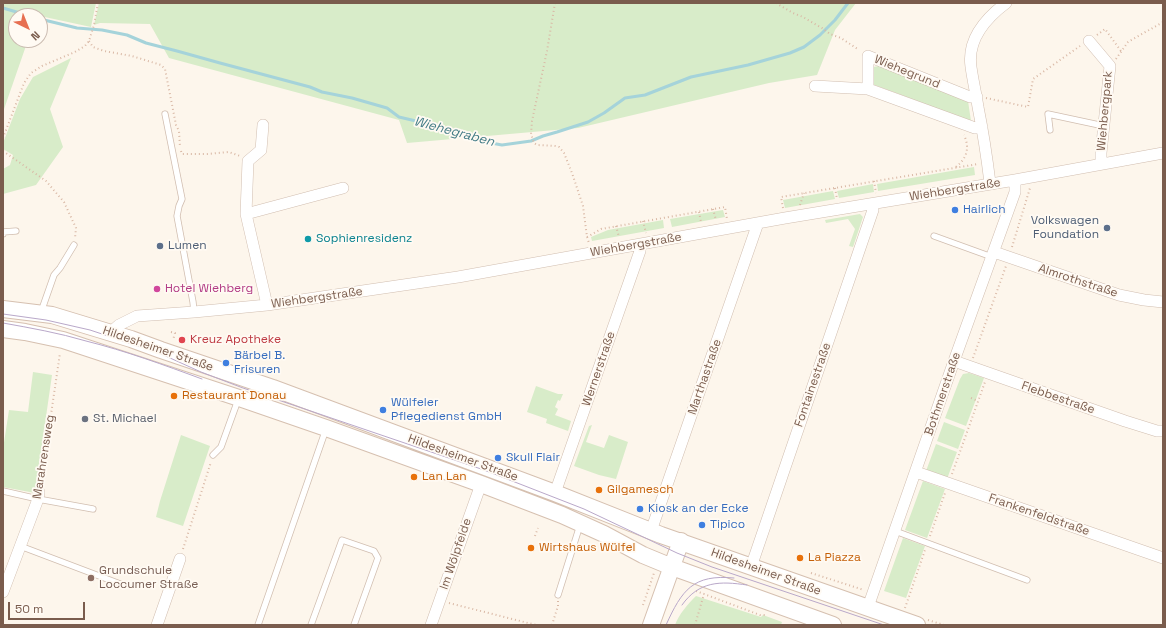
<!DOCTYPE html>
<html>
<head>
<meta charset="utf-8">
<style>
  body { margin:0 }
  #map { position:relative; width:1166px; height:628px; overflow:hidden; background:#fdf6ec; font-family:"Space Grotesk",sans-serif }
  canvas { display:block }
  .frame { position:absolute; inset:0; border:4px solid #7a5c4d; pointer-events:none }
  .north { position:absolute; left:8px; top:8px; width:40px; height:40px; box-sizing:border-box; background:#fffaf3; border:1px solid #cabbb1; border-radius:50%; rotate:137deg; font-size:11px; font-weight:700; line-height:16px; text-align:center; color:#7a5c4d }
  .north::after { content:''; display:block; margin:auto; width:14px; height:18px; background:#e76f51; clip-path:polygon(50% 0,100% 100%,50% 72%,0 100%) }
  .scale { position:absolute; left:8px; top:602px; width:77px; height:18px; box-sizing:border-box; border:2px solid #7a5c4d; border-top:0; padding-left:5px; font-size:12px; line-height:14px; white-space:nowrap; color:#7a5c4d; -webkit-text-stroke:3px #fffaf3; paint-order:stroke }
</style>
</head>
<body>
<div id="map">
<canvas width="1166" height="628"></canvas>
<div class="frame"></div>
<div class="north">N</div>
<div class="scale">50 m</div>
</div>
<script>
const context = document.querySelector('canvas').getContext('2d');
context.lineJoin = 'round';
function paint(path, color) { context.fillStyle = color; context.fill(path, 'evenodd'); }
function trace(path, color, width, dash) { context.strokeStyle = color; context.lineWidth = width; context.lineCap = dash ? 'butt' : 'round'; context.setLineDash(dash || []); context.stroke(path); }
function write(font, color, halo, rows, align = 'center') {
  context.font = font + ' "Space Grotesk",sans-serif'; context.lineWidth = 3.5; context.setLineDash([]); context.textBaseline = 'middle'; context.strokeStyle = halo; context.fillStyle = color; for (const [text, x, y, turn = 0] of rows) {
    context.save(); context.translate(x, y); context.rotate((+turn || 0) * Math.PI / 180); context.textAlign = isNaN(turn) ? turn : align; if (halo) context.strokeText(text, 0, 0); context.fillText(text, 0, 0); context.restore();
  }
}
paint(new Path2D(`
  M3,3H96L91,27L40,16H16V40H28L3,112Z
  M99,3H856L835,30L817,75L769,83L578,128L407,143L399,120L169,58L150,24L100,23L94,25Z
  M71,58L50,109L63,147L36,185L3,194V169L10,165L13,155L3,149V143L20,99L33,77Z
  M879,66L968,101L971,121L872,84L873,67Z
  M974,167L975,175L878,191L877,184Z
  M873,184L874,192L839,198L837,191Z
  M833,191L835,199L785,208L783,200Z
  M723,210L725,217L672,227L670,219Z
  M860,214L863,217L853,247L849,246L855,229L848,219L826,223L825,220Z
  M663,220L664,228L592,241L591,237L608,230Z
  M33,372L52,375L35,493L3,487V449L9,410L28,412Z
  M969,373L984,378L966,426L945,418L960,379L963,374Z
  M536,386L558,394H563L560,401L558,400L555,407L558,409L555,415L571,421L568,431L546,423L547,419L527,412Z
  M944,422L965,430L958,449L937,441Z
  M592,425L586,442L604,448L609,435L628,442L616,479L599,475L574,466L589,426Z
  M181,435L210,446L183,526L156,517L160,501Z
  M936,444L957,452L947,479L926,471Z
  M923,481L945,489L927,538L905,530Z
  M903,538L925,546L906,598L884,591Z
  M696,596L761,617L763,615L782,622L781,625H675C679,614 688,604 696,596Z`), '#d8ecc9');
trace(new Path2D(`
  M3,8L30,16
  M40,19L77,28L102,30L127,35L146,43L177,51L220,63L310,87L322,92L352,98L387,108L399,117L416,121L491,143L502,145L531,141L543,136L557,132L588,122L604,113L625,98L645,95L691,77L748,65L790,53L804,47L820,35L835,20L848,3`), '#a5d3da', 3);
const service = new Path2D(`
  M165,114L182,199L179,206L177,216L193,302L194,312
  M1050,130L1048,114L1104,126
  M3,234V232L16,231
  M934,236L992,257
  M41,312L54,275L60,268L74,245
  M213,455L221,447L238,400
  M3,491L38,499L93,509
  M895,531L1027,580
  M20,546L123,585
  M558,595L580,525
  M258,625L326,429
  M311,625L342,540L374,551L378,558L354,625`);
const minor = new Path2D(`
  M1089,41L1110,66L1101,153V164
  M815,86L868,89L975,128L982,127
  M868,89V56L970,97H977
  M263,125L261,150L248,161L246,214L267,305
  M990,183C987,158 983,132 978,107C976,94 973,81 971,67C967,40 986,18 1006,3
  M246,214L343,188
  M994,252L1119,295L1144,300L1163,302
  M111,332L119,325L137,316L194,312L267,305L458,277L785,218L1015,180L1163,153
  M954,361L1125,421L1157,431H1163
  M916,472L1163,558
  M555,493L640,251V244
  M651,531L758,223
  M751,567L873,210L872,204
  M3,592L38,499L39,492
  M868,607L954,361L1015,192V180
  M157,625L180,559
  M431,625L481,484`);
const secondary = new Path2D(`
  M3,309L52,315L131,339L161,350L273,388L555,493L661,535L917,625
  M3,329L25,332L63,340L239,398L326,428L481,484L562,515L604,534L643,555L672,567L833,625
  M651,625L681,541`);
trace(service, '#d1beb0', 7);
trace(minor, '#d1beb0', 12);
trace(secondary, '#d6c0b0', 18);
trace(new Path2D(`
  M555,3L547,51L532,121L531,134L534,143L537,145L555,146L559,147L564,153L572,173L583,206L587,237L589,243
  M776,3L793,13L803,17L822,28L830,34L841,38L859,50
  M1097,35L1105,29L1121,51
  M89,41L93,47L104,51L132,56L161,65L165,69L176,125L179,131L180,147
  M1116,59L1128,42L1163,22
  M986,98L1028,107L1033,79L1080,46
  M3,138L24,83L31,73L42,66L75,52L85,46L89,41L94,25L98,3
  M3,151L46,181L64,202L76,228L75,238
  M181,151L182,154H207L229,152L240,156
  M956,167C967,158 970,148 964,135
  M874,181L876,193
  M835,188L837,199
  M800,205L804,193
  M783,208L781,197L978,164
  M713,209L716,220
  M699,212L701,222
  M643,221L646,233
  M616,226L619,237
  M587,237L601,229L725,207L727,219
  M1012,247L1030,188
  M171,332L175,333L173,340
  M973,358L1006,266
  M971,398L978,401
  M952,474L985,382
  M41,483L60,353
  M535,536L538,528
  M930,536L945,493
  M183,549L211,462
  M811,573L864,590
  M696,591L760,615H765
  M449,603L536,625
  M643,605L654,573
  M905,608L925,550
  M928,620L944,625
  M552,625L558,606V601
  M695,625L704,594`), '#d9b8a5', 2, [1, 3]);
trace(service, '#fff', 5.5);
trace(minor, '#fff', 11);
trace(secondary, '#fff', 16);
trace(new Path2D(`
  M3,314L46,320L90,330L159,353L201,372L243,388L484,470L584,509L677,553L712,567L884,625
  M3,323C31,328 59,333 86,341C126,351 164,365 202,379
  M682,605C699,581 720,581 747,585
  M666,625C682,590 693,574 734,578`), '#b9a8c9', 1);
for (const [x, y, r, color] of [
  [955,210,4,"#3f7fe0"],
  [1107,228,4,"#5c6f8a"],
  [308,239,4,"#0f9aa8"],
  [160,246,4,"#5c6f8a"],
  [157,289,4,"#d1479c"],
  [182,340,4,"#e0444e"],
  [226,363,4,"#3f7fe0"],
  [174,396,4,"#e8710a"],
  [383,410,4,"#3f7fe0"],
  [85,419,4,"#6b7280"],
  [498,458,4,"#3f7fe0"],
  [414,477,4,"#e8710a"],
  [599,490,4,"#e8710a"],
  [640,509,4,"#3f7fe0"],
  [702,525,4,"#3f7fe0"],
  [531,548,4,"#e8710a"],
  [800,558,4,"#e8710a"],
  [91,578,4,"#8d6e63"]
]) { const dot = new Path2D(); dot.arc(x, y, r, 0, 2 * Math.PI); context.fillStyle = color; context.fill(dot); trace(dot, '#fffaf3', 1.5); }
write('12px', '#7a5c4d', '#fffaf3', [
  ["Wiehegrund",907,72,22],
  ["Wiehbergpark",1105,111,-85],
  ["Wiehbergstraße",955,190,-9],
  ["Wiehbergstraße",636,245,-10],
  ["Almrothstraße",1078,281,18],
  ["Wiehbergstraße",317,298,-8],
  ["Hildesheimer Straße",158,349,19],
  ["Wernerstraße",599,369,-71],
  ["Marthastraße",705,377,-71],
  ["Fontainestraße",813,385,-71],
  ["Bothmerstraße",943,394,-71],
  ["Flebbestraße",1058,398,19],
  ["Marahrensweg",44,457,-81],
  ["Hildesheimer Straße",463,458,20],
  ["Frankenfeldstraße",1039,515,19],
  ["Im Wölpfelde",456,554,-71],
  ["Hildesheimer Straße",766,572,20]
]);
write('12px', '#366cbe', '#fffaf3', [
  ["Hairlich",963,210],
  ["Bärbel B.",234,356],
  ["Frisuren",234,370],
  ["Wülfeler",391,403],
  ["Pflegedienst GmbH",391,417],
  ["Skull Flair",506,458],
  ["Kiosk an der Ecke",648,509],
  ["Tipico",710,525]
], 'left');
write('12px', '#4e5e75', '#fffaf3', [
  ["Volkswagen",1099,221],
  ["Foundation",1099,235],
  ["Lumen",168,246,"left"]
], 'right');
write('12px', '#0d838f', '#fffaf3', [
  ["Sophienresidenz",316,239]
], 'left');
write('12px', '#b23c85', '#fffaf3', [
  ["Hotel Wiehberg",165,289]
], 'left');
write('12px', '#be3a42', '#fffaf3', [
  ["Kreuz Apotheke",190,340]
], 'left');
write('12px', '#c56008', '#fffaf3', [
  ["Restaurant Donau",182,396],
  ["Lan Lan",422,477],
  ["Gilgamesch",607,490],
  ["Wirtshaus Wülfel",539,548],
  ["La Piazza",808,558]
], 'left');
write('12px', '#5b616d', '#fffaf3', [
  ["St. Michael",93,419]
], 'left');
write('12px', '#785e54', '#fffaf3', [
  ["Grundschule",99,571],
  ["Loccumer Straße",99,585]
], 'left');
write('italic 13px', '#437c86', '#fffaf3', [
  ["Wiehegraben",454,132,15]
]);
</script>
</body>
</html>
